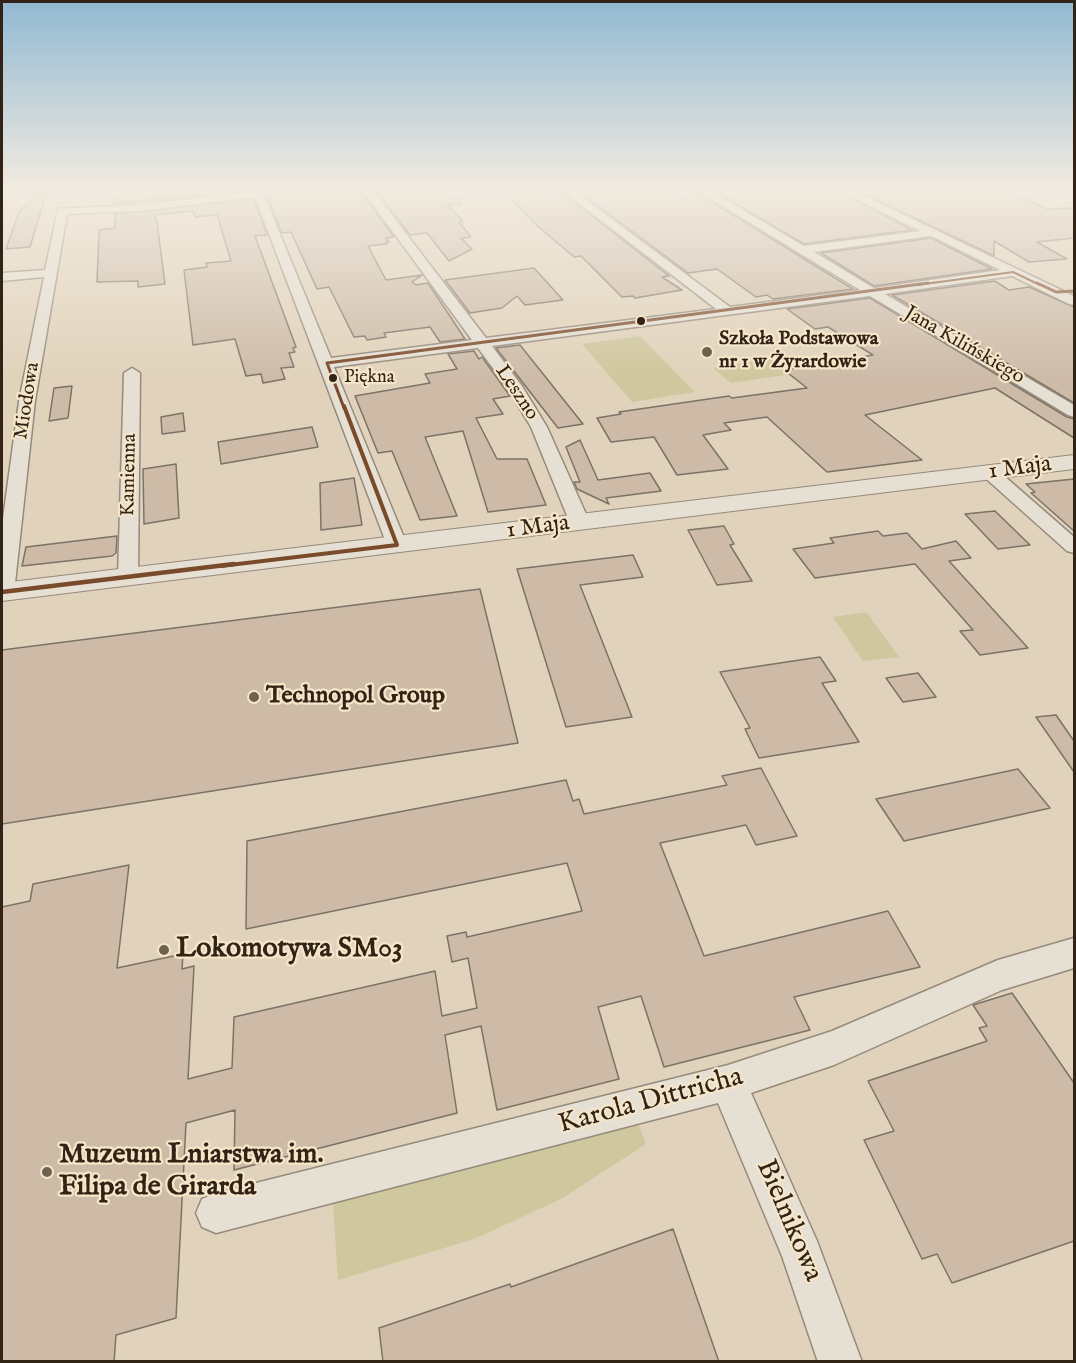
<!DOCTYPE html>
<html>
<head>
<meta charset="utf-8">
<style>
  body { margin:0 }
  #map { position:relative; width:1076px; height:1363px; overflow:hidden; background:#e1d3bb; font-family:"IM FELL English",serif }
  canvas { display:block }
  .frame { position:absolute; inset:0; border:3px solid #322317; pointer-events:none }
</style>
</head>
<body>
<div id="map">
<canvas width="1076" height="1363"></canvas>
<div class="frame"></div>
</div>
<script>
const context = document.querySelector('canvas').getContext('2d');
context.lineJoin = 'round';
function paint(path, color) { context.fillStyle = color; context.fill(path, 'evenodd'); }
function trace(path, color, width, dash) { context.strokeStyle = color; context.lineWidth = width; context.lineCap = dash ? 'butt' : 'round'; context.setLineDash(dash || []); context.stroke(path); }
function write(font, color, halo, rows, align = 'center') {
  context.font = font + ' "IM FELL English",serif'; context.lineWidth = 4.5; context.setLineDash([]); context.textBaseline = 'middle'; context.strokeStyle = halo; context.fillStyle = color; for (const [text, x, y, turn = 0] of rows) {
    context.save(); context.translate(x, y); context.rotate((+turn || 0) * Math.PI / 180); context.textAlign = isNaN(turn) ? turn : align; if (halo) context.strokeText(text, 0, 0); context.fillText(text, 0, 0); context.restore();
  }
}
paint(new Path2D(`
  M246,189L247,194L156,203L2,211V209L125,204Z
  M640,336L695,392L632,402L582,344Z
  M772,358L791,374L731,383L713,368Z
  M867,612V613L899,657L863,661L833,617Z
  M638,1123L646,1144L561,1199L474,1239L338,1280L333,1202Z`), '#cfc79d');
const building = new Path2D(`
  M128,188H249L250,190L114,204V189Z
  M447,188L461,204L447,205L463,221L459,222L471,237L461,238L472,249L449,261L427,233L410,235L375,189Z
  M669,188L682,196L699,194L853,289L773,299L767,295L756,297L717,269L688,273L581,193L620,189L625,192Z
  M760,188H832L912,230L804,244L717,193Z
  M852,188H1003L1047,209L1074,208V238L1037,242L1067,259L1029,262L994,241V256Z
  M320,189L322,191L351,189L360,191L394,237L386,238L389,242H386L387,244L368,246L386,280L422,275L412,282L416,285L428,283L465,339L440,342L430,327L384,333L386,337L367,340L365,336L354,337L329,287L317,289L291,232L282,233L266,194Z
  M548,189L557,196L565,195L669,276L662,277L682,290L635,298L633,296L622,297L581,256L574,257L534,223L506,193Z
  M46,194L30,247L6,249L19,212L35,195Z
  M254,199L267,235L255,236L296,347L293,348L295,352L289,353L294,367L281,368L285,379L263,383L261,374L246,376L235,339L193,345L184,270L207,267L206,263L231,261L217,215L195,217L193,211L155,215L157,222L165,284L138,287V281L97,282L99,230L115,228V214Z
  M931,238L992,269L874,286L821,253Z
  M534,268L563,300L525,305L517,296L502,308L470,313L445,280Z
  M995,281L1009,290L1029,287L1074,307V403L892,295Z
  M870,298L1067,417L1074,419V438L995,388L865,415L922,460L827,472L767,417L724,423L731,430L703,435L728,469L677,475L654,437L611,442L597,418L621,414L619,412L729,396L732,398L807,388L784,370L873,355L828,327L815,329L787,309Z
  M520,345L583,424L558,428L496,348Z
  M474,351L479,359L482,357L510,396L493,399L503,414L476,418L497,459H527L546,505L488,512L463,431L425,437L457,516L420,520L392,451L378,453L355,396L430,383L425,374L457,369L448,354Z
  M72,386L68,418L49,421L54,388Z
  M183,413L185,431L162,434L161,417Z
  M312,427L318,447L221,464L218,442Z
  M580,440L598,480L650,473L661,491L606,498L609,504L577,489L574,482H580L566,447Z
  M176,464L179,518L144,524L143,469Z
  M354,478L362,525L321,530L320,483Z
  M1074,479V531L1031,493L1035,492L1026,484Z
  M995,511L1030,545L998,549L965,514Z
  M724,526L734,544L730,545L752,581L717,585L688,530Z
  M878,531L883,536L907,533L922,549L956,541L971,558L949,561L1028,648L980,655L960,631L973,630L915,564L815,578L793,549L834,543L830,538Z
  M117,536L116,553L112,556L22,566L26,547Z
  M633,555L643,577L580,585L632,717L566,727L517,569Z
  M480,589L518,743L2,824V650Z
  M820,657L836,681L822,683L859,742L759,758L745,729L750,728L720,672Z
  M918,673L936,697L903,702L886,678Z
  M1056,715L1074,741V772L1036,717Z
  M761,768L797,836L756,845L746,825L660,843L704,956L888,911L920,967L794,997L810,1030L664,1067L641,996L598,1007L619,1079L497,1110L481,1026L445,1035L457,1113L234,1170L235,1110L186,1123L176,1318L116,1335L114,1362H2V907L30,901L33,884L129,865L117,968L183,954L182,969L194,966L188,1079L232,1068L234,1017L435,971L442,1016L477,1008L468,958L452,962L447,936L466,932L467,937L582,911L567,863L246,929L247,841L566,780L573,801L579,799L584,814L727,785L722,776Z
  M1018,769L1050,808L904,841L876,799Z
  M1012,993L1074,1083V1241L952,1283L937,1254L922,1259L864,1140L894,1131L868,1081L987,1041L979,1028L987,1026L973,1005Z
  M673,1229L719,1362H383L379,1328L510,1284L511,1287Z`);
paint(building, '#cdbba8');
trace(building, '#7c7366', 1.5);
const minor = new Path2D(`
  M25,188H54L49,191L2,197V191Z
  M251,188H261L331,358L472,340L361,188H371L486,338L716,309L559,188H570L730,307L860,290L693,188H705L804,246L920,231L834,188H847L1074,296V305L1069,304L1012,276L885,294L1074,405V417L1068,415L870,296L492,346L522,386L547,427L590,523L587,527H573L570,523L531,427L507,387L478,348L334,367L407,545L404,549H390L387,545L255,197L139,211L67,214L35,401L14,592L11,597L2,598V526L19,401L44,277L2,281V273L45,270L58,209L139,205L253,192ZM931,236L1000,270L874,288L814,252Z
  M132,368L140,373L138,577L135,582L128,583L121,582L118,577L124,373Z
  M989,467L995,468L1074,537V553L1067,551L983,476L980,472L983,468Z
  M1074,938V968L1002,990L834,1065L751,1093L817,1241L862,1362H818L782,1256L718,1103L216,1233L202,1227L196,1213L202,1199L216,1193L728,1065L832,1031L998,960Z`);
const tertiary = new Path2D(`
  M1074,455V469L2,601V583Z`);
trace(minor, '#958a7c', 3);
trace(tertiary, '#958a7c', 2);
paint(minor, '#e6dfd3');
paint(tertiary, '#e6dfd3');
trace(new Path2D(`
  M917,285L1013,272L1040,285`), '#7a4b2a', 2);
trace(new Path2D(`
  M1037,283L1056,292L1074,291
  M344,408L327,363L928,283`), '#7a4b2a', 3);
trace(new Path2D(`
  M221,566L397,545L344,406`), '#7a4b2a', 4);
trace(new Path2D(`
  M2,592L234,564`), '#7a4b2a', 4.5);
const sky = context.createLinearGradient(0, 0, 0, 379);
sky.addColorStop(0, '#91b9d3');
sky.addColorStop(0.5, '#f2ebe0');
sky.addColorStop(1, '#f2ebe000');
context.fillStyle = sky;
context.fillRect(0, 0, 1076, 379);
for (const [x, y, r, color] of [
  [641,321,5,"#322317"],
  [707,352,6,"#6f6150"],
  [333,378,5,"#322317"],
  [254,697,6,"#6f6150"],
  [164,950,6,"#6f6150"],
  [47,1172,6,"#6f6150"]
]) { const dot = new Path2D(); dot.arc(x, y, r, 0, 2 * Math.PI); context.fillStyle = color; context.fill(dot); trace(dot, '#f5e5c9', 2); }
write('18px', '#322317', '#f5e5c9', [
  ["Piękna",344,378]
], 'left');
write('bold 20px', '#322317', '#f5e5c9', [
  ["Szkoła Podstawowa",719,340],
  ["nr 1 w Żyrardowie",719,363]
], 'left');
write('20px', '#322317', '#f5e5c9', [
  ["Jana Kilińskiego",964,346,30],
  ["Leszno",516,393,56],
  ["Miodowa",28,401,-81],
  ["Kamienna",130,475,-89]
]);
write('24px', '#322317', '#f5e5c9', [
  ["1 Maja",1020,469,-7],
  ["1 Maja",538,528,-7]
]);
write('bold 24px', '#322317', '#f5e5c9', [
  ["Technopol Group",266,697]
], 'left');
write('bold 28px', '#322317', '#f5e5c9', [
  ["Lokomotywa SM03",176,950],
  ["Muzeum Lniarstwa im.",59,1156],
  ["Filipa de Girarda",59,1188]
], 'left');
write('28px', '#322317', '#f5e5c9', [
  ["Karola Dittricha",651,1102,-15],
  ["Bielnikowa",788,1221,67]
]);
</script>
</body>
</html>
